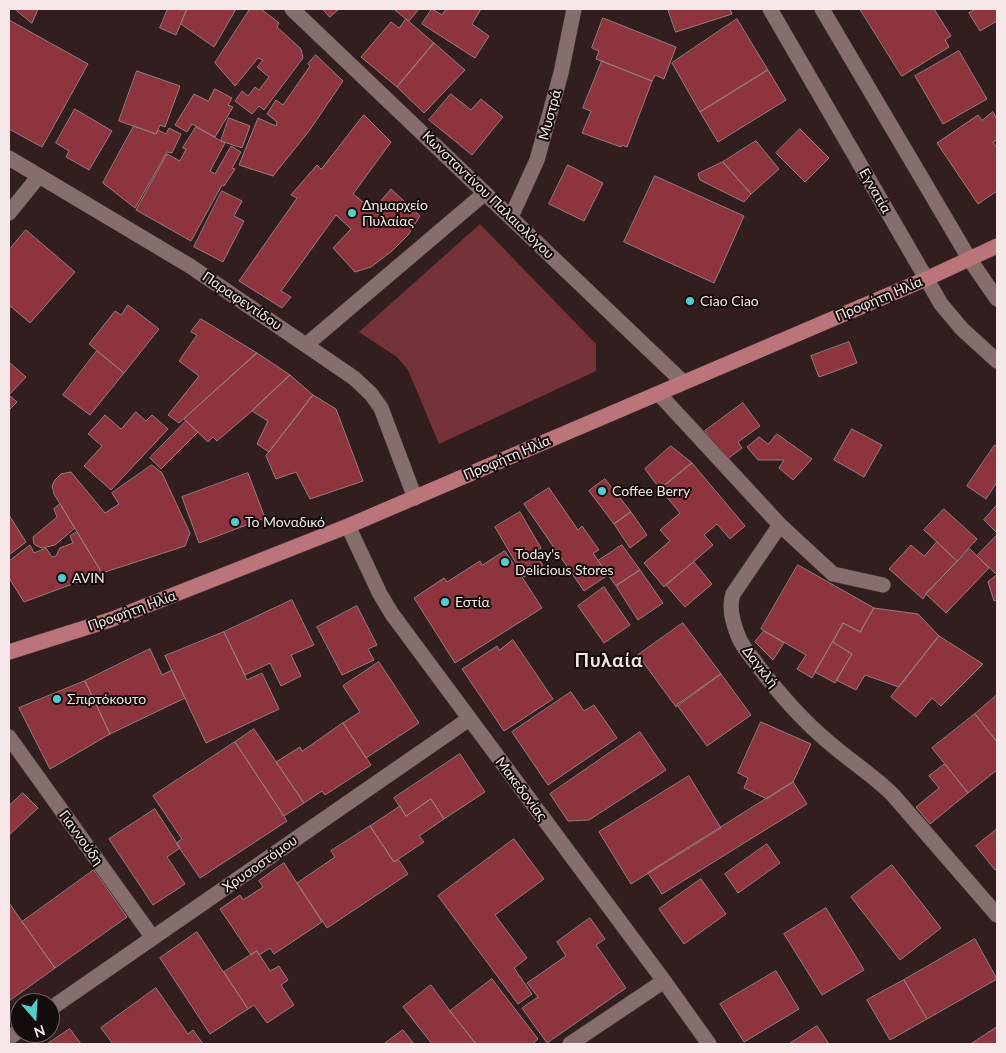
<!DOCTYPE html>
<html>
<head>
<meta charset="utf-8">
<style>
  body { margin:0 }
  #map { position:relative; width:1006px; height:1053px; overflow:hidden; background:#331e1f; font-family:Lato,sans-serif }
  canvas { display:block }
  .frame { position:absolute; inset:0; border:10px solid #f6e8e8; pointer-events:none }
  .north { position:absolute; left:10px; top:993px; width:50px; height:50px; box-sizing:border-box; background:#140b0b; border:1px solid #6e6363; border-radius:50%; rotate:161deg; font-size:14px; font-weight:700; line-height:20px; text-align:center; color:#f6e8e8 }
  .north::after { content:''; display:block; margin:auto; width:18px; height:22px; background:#52cdce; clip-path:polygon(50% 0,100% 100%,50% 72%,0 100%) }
</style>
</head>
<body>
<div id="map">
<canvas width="1006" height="1053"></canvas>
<div class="frame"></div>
<div class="north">N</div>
</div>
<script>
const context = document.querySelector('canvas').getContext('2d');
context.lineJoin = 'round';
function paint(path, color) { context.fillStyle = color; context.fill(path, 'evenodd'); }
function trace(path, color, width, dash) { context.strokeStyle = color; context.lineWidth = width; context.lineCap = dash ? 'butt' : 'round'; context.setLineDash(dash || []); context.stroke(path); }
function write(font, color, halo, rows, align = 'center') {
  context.font = font + ' Lato,sans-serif'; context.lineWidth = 4; context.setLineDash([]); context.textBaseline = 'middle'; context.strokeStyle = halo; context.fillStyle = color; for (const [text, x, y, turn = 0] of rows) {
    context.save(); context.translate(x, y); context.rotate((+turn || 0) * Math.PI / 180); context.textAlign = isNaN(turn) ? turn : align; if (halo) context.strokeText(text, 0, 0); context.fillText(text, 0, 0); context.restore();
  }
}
paint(new Path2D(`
  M480,224L596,344V371L439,444L408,370L397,357L359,332Z`), '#753239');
const building = new Path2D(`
  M15,9H38L32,23Z
  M168,9H187L176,35L160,28Z
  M187,9H236L214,47L181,24Z
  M250,9H261L279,23L277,27L301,49L303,58L264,110L259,106L252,114L235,101L242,91L248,96L255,87L259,90L269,77L257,67L263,60L258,58L235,86L215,63Z
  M323,9H339L330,17Z
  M394,9H419L409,21Z
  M432,9L442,15L446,9H481L472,24L489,36L475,58L422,24Z
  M668,9H730L732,14L676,32Z
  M860,9H934L951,36L945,40L949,47L902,76Z
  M976,9H997V21L980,31L969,13Z
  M603,18L676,47L664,79L655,75L652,81L596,59L599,51L592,48Z
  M406,19L434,43L397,87L361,57L391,22L399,28Z
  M737,19L768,70L700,112L672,63Z
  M9,20L88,64L42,147L9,129Z
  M434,43L465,70L424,113L397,87Z
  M959,51L987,99L943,124L915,76Z
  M316,55L343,81L309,131L273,176L239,165L258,118L276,126L277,122L267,114L276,100L283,105L310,66L308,64Z
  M602,61L652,81L627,147L622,145L621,147L582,133L591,111L583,108Z
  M768,70L786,100L718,142L700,112Z
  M137,71L180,86L165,127L160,125L156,134L119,121Z
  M215,89L232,98L228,105L233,107L215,137L192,124L187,132L175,125L194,94L208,101Z
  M451,94L471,110L481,99L503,117L472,155L429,120Z
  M75,109L112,131L89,170L66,157L69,151L56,143Z
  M993,112L997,119V140L993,142L997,148V191L978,204L937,143L978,115L982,120Z
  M364,115L391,142L353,194L373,210L391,189L420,216L408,235L392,251L371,267L355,272L333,248L351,229L336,215L281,291L291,297L282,308L239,281L297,198L291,195L317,165L321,169Z
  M229,118L250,126L242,148L221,141Z
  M134,126L156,134L158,130L166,134L169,128L181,134L172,153L167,152L135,208L103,183Z
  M196,127L225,143L210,171L215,174L231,146L241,152L232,168L235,169L224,186L222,185L191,241L136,210L167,154L180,161L186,149L183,148Z
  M800,129L829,158L805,182L776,153Z
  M756,141L779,169L751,194L723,162Z
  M723,162L751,194L744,202L700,180L698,174Z
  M568,165L603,183L584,221L549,204Z
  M655,176L744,216L714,283L624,242Z
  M222,191L242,201L234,216L244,221L223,262L194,247Z
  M26,230L75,272L30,323L9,305V250Z
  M128,305L159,329L124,373L89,344L115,311L121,315Z
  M201,319L257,353L179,423L168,415L199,376L179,361L197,335L191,332Z
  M849,342L857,363L819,377L811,356Z
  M97,351L124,373L90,415L63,395Z
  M257,353L290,375L252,411L217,441L213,437L208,442L184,419Z
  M9,362L26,377L9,395L17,402L9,410Z
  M290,375L313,395L269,452L257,444L268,421L252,411Z
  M313,395L336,409L363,481L310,499L296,472L276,479L266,456Z
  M743,403L760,426L738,442L742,448L726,460L705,431Z
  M136,412L146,421L152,415L168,429L111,490L84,466L102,446L88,434L105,415L121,429Z
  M186,421L198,432L161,469L150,458Z
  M852,429L882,445L864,477L834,460Z
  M777,434L812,459L793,480L779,468L784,460H758L747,447L759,437L768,444Z
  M995,445L997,447V482L986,499L967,486Z
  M671,446L692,463L660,489L645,469Z
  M692,463L745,526L730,539L717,524L704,535L713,545L664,587L644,563L670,541L660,530L680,513L660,489Z
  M152,465L162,473L190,533L185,546L102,573L54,494L52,486L55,480L61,474L71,472L105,513L119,504L112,493Z
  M248,473L265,518L199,543L182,497Z
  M605,479L631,512L614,524L589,491Z
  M549,488L578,530L582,526L599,550L593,553L608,575L584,591L524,504Z
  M60,504L75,528L55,545L42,548L37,546L34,544L33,537L57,517L54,509Z
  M997,505V533L984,520Z
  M944,509L977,539L957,561L924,530Z
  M520,512L541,548L534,552L543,566L524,577L495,527Z
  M631,512L647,535L630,548L614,524Z
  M9,515L26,542L9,555Z
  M77,532L102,573L24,602L9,578V561L30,545L34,553L46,548L52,557L56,556L60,548L73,543L70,536Z
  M997,535V575L977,556Z
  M937,542L957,561L926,594L923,599L889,569L911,545L924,556Z
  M622,545L640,570L616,586L598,561Z
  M970,549L989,568L946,613L926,594Z
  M505,551L542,608L455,663L414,598L444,578L447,582L480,561L482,565Z
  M694,562L712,584L685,607L666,585Z
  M798,565L874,608L860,632L843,623L812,678L797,669L806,655L761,629Z
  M640,570L663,603L638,620L616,586Z
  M997,575V600L994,601L988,582Z
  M604,587L630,625L604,643L578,606Z
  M292,600L314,645L291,655L301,676L281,686L270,663L245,675L224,632Z
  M357,606L377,645L368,649L374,660L342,675L317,627Z
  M874,608L918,614L939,636L899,687L865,675L856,690L836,680L852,654L833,642L843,623L860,632Z
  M683,623L721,674L676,707L638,655Z
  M764,631L784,643L773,660L755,642Z
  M224,632L247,680L262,673L279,709L206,743L165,656Z
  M939,636L983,664L941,706L932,698L916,717L891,697Z
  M513,640L553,699L504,731L462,669L497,646L499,650Z
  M833,642L852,654L835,683L815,672Z
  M150,649L162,675L172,670L185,698L110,734L85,681Z
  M379,662L419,723L366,758L343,723L360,712L343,686Z
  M721,674L751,715L707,746L677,705Z
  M85,681L110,734L50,769L19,708Z
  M571,692L584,711L594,705L617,738L548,785L512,732Z
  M997,695V742L975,714Z
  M975,714L997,742V770L968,793L932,748Z
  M761,722L811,744L793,782L767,799L744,788L748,778L738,773Z
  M343,723L371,765L325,795L322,791L304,803L276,762L300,747L302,751Z
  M254,729L304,803L284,816L235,742Z
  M640,732L666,770L589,820L568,821L550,794Z
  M235,742L287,821L200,878L176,843L182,839L153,796Z
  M460,754L485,792L444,819L431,799L406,816L394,798Z
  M945,764L968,793L930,824L916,807L939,788L929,776Z
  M689,776L721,828L631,884L599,832Z
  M793,782L807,804L662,894L648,873Z
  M23,793L38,808L9,835V806Z
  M431,799L444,819L419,836L424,842L394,862L370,826L400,806L406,816Z
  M155,809L180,848L167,857L185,884L153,905L109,839Z
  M370,826L394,862L398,859L408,874L327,928L297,883L335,857L331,851Z
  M997,829V869L995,870L976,846Z
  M514,839L544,879L495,915L527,958L514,968L532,994L518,1004L438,896Z
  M767,844L780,863L738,893L725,874Z
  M284,863L322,922L274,954L270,948L259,955L257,951L251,955L220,909L240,895L243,900L263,887L259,881Z
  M892,865L941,928L900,960L851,897Z
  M94,870L127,917L55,968L22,922Z
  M701,879L726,914L684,944L659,909Z
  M9,903L55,968L9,1001Z
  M826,908L864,970L822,995L784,934Z
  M590,918L605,939L596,945L626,988L547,1043L522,1008L538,997L527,983L566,956L557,942Z
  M197,932L248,1009L210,1034L160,958Z
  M975,939L997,979L927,1019L904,980Z
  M257,951L270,971L279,966L288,980L281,985L294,1005L267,1023L254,1005L248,1009L224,972Z
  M776,971L799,1009L744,1042L720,1004Z
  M492,979L538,1039L532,1044H476L450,1011Z
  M904,980L927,1019L890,1040L867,1000Z
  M431,985L450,1011L476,1044H432L403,1007Z
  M156,988L188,1034L193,1030L203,1044H113L101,1028Z
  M817,1026L829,1044H789Z
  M997,1027V1044H971Z
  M70,1029L81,1044H47Z
  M403,1030L414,1044H384Z`);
paint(building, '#8e343f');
trace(building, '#967c7d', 1);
const minor = new Path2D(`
  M292,9L683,382
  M770,9L941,304L962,329L997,361
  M822,9L970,260L997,299
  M9,158L190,266L354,378L371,394L381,408L415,498
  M9,213L39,176
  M511,217L537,160L561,73L574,9
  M306,345L485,193
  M659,394L780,525L733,594C728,608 733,624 739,638C743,648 752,657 758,666C778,692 800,718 825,739C847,759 872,774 893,795L997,915
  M780,525L833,574L883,585
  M348,526L380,594L392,614L664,981L709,1044
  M9,737L153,938
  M50,1009L469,719
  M9,1038L20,1030
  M570,1044L664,981`);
const major = new Path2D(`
  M9,652L110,620L348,526L926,279L997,246`);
trace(minor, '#4a393a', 16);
trace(major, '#4a393a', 16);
trace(minor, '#866d6e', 15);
trace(major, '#bb757a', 15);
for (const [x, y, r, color] of [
  [352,213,5,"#52cdce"],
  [690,301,5,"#52cdce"],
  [602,491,5,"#52cdce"],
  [235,522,5,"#52cdce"],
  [505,562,5,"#52cdce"],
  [62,578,5,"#52cdce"],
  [445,602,5,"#52cdce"],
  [57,699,5,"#52cdce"]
]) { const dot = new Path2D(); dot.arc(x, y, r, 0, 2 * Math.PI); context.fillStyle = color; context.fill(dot); trace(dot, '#140b0b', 2); }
write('14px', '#f6e8e8', '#140b0b', [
  ["Μυστρά",550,115,-75],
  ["Εγνατία",875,191,60],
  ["Κωνσταντίνου Παλαιολόγου",488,195,44],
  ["Προφήτη Ηλία",879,299,-23],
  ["Παραφεντίδου",242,301,34],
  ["Προφήτη Ηλία",507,458,-23],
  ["Προφήτη Ηλία",132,611,-20],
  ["Δαγκλή",760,667,52],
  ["Μακεδονίας",521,789,53],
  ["Γιαννούδη",81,838,54],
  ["Χρυσοστόμου",260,864,-35]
]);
write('14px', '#f6e8e8', '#140b0b', [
  ["Δημαρχείο",362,205],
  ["Πυλαίας",362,221],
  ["Ciao Ciao",700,301],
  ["Coffee Berry",612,491],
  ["Το Μοναδικό",245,522],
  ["Today's",515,554],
  ["Delicious Stores",515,570],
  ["AVIN",72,578],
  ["Εστία",455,602],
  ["Σπιρτόκουτο",67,699]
], 'left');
context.letterSpacing = '1px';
write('bold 19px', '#f6e8e8', '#140b0b', [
  ["Πυλαία",609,661]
]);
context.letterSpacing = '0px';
</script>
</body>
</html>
